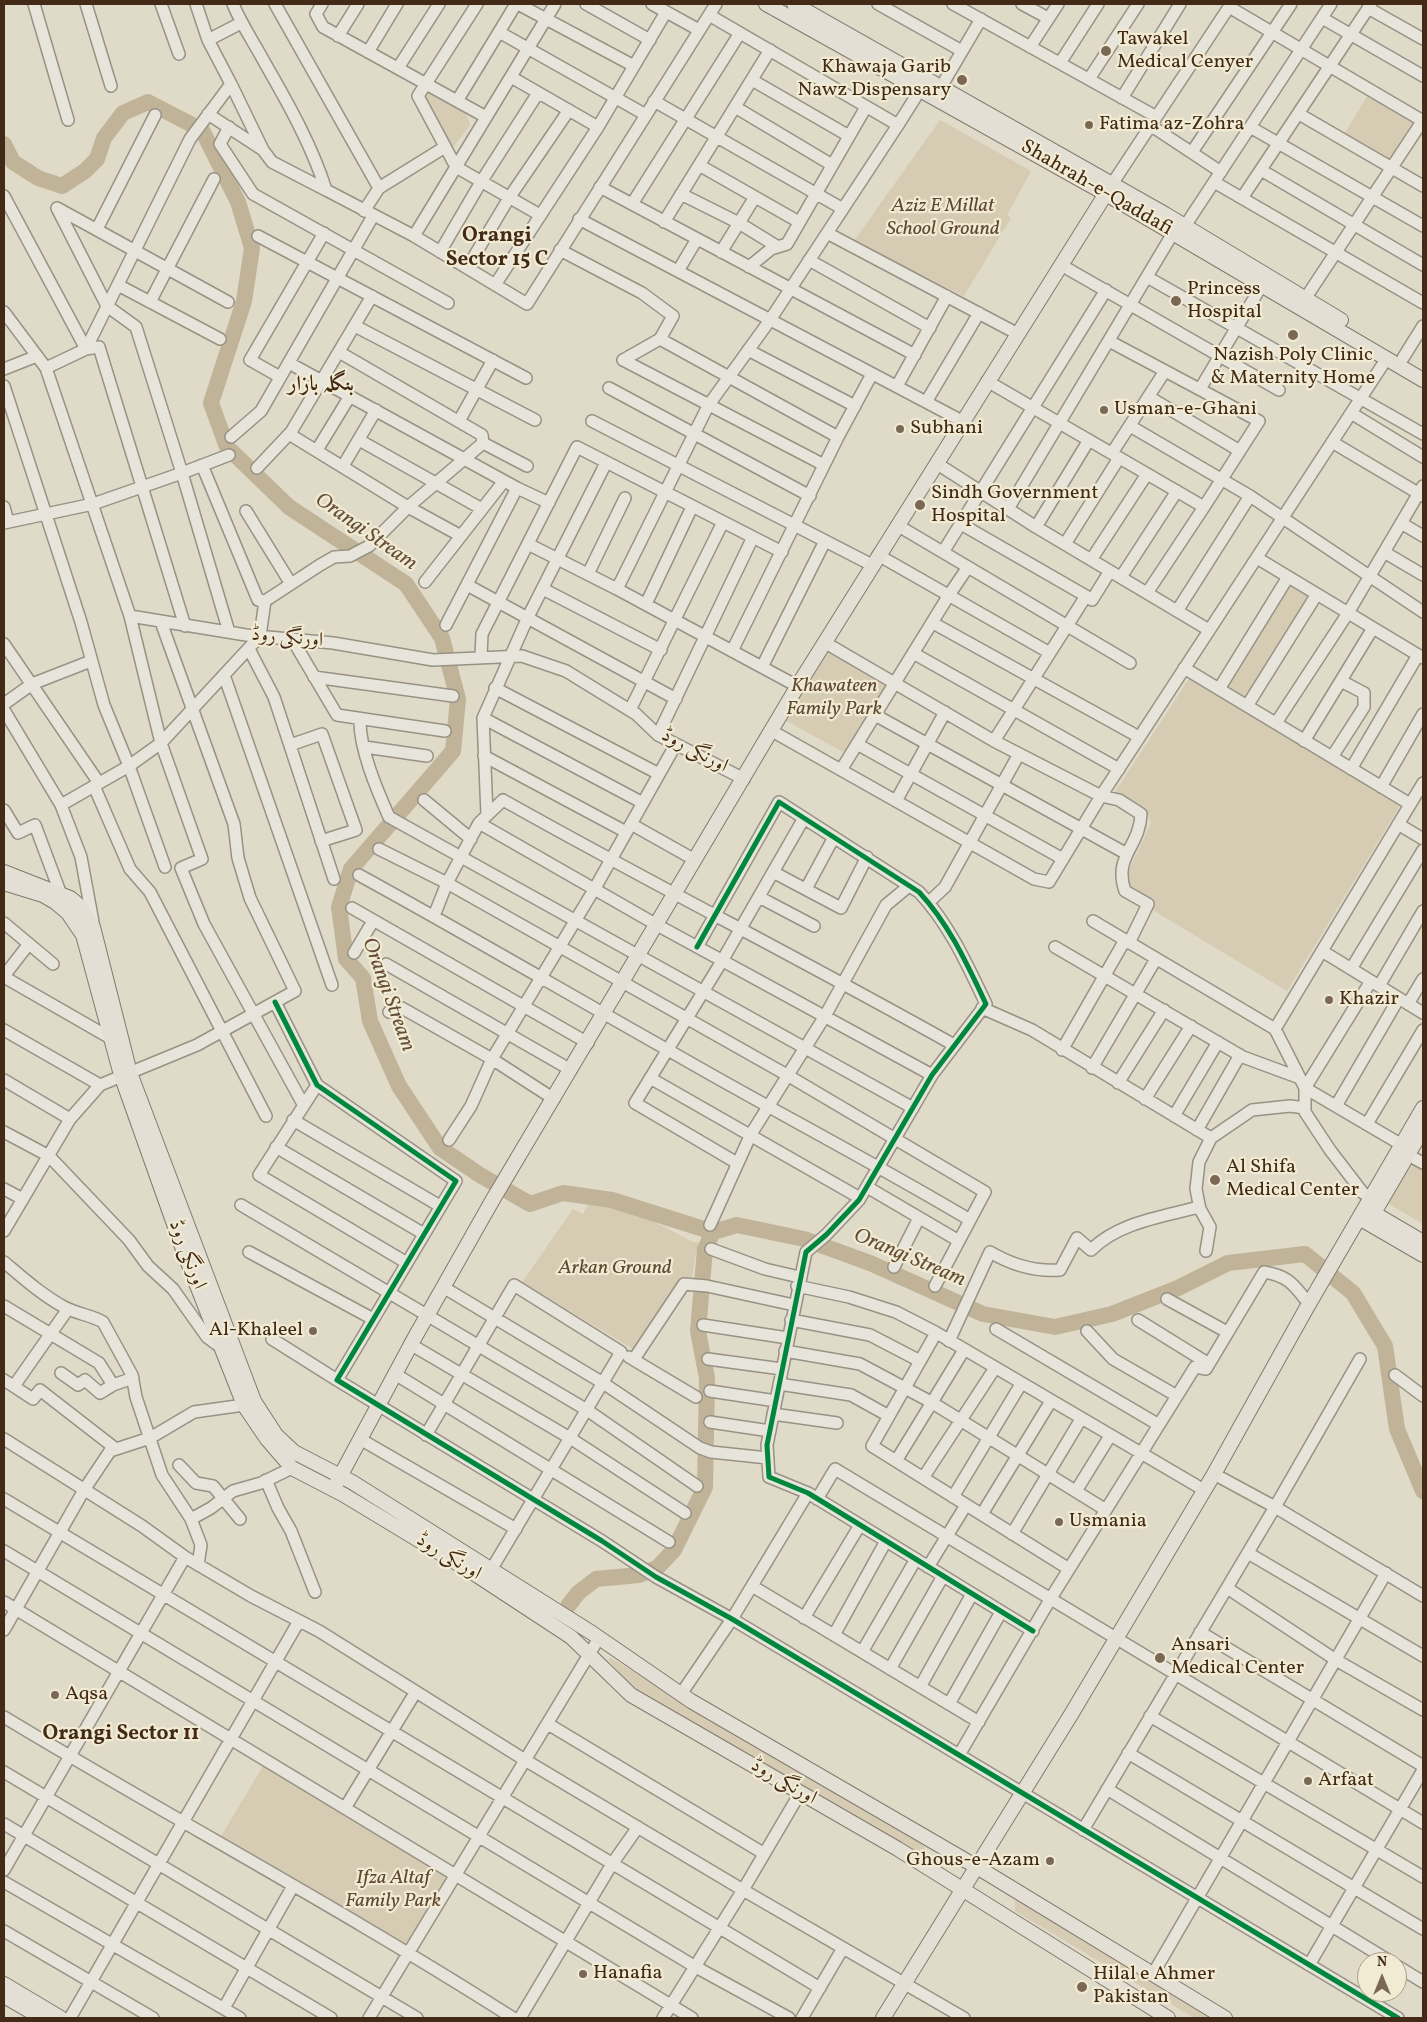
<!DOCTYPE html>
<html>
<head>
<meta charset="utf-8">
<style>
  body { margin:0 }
  #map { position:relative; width:1427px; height:2022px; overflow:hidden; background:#e0dac8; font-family:Vollkorn,serif }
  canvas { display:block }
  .frame { position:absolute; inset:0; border:5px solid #432a16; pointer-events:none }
  .north { position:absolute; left:1357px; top:1952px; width:50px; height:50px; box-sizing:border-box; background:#f2ebd4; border:1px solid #ac9e88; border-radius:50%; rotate:0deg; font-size:14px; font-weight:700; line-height:20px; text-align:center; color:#432a16 }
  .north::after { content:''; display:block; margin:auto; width:18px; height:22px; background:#7a6854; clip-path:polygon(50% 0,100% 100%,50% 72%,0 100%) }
</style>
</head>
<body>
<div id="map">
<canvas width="1427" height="2022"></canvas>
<div class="frame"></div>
<div class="north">N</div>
</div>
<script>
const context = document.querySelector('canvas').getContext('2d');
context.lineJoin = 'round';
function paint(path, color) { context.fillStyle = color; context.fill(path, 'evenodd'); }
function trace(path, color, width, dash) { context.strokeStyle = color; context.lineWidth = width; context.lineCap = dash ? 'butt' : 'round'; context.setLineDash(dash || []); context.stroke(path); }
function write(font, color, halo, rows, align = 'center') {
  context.font = font + ' Vollkorn,Amiri,serif'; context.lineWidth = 4.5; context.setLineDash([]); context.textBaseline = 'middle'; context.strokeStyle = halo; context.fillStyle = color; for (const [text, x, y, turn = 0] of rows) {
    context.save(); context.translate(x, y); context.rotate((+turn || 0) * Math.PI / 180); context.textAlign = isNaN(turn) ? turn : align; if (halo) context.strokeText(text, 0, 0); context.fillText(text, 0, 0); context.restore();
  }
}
paint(new Path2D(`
  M428,89C443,98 468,107 470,125L451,150L422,98Z
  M1371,90L1423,120L1392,167L1342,138Z
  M940,120L1031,171L1007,215L1011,218L964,296L853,242Z
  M1288,577L1317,594L1247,706L1219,689Z
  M824,642L889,680L845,753L779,717Z
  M1190,677L1400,806L1287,991L1151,909L1155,901L1127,884L1126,876L1151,823L1145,807L1115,792Z
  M1413,1163L1423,1169V1224L1386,1202Z
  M589,1204C630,1205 658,1224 693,1242H698L692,1277H681L633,1349L522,1282L573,1209L583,1214Z
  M611,1658L923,1844L926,1852L923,1855L918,1854L632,1687L608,1660Z
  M266,1761L456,1875L409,1952L217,1843Z
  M1019,1900L1218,2018H1194L1015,1911V1901Z`), '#d6ccb3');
trace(new Path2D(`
  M4,144L13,162L38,178L62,186L85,171L97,159L104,138L123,113L148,102L202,130L238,202L252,248L244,301L211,403L227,447L289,507L406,584L442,638L458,699L453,751L351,869L339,907L346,959L363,978L370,1021L399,1086L440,1148L480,1175L530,1204L563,1193L612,1200L713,1232L737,1225L804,1239L870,1263L983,1314L1055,1327L1112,1314L1178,1288L1228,1263L1305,1254L1353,1293L1385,1346L1397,1429L1423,1491
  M568,1606L578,1593L596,1579L639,1575L657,1568L674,1550L705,1487L707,1378L698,1331L705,1249L713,1232`), '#c0b398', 16);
const minor = new Path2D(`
  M34,4L68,120
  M86,4L111,86
  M161,4L179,54
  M196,4L208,40
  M233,4C242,26 255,44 266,65C289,105 312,146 326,190L414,236L527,304L716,4
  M275,4L379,188L364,211
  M322,4L316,14L323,27L486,117
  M477,4L418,96L456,167L540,215
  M518,4L634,66
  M586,4L650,40
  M652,4L699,30
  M878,4L962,51
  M953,4L1155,116
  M1022,4L1048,18
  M1229,7L1423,121
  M1368,8L1423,39
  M709,15L898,125L920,90
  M1322,18L1423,76
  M499,32L646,115
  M338,36L358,4
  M1030,47L1058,4
  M368,52L397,4
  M1060,63L1098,4
  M398,68L439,4
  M511,77L598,127L666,12
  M1089,79L1138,4
  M752,80L849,136
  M231,84L263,150
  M941,87L981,19
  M1122,98L1180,4
  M457,101L516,4
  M654,101L843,209
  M735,107L832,165
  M208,114L263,150L272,162L326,190
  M1299,114L1423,186
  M1150,125L1221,172
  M229,127L220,144L253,194L448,303
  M1250,127L1423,226
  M1192,152L1291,4
  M699,165L799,222
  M1261,170L1423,265
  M1214,182L1423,303
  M1112,184L1231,4
  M600,187L915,355
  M379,188L445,147
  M681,194L739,223L778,247
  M4,196L86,349L46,368
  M1242,198L1371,4
  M632,204L740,33
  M579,219L962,421
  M664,222L770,50
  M1185,226L1331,4
  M97,229L155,115
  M827,233L1018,334
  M258,236L526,378
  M414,236L555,4
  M560,250L642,293L673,316L660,339
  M440,252L481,182L538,93
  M721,252L755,197
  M809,260L930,328
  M1061,265L1279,390
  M749,267L771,249L787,244L866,107
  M467,268L509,198L569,110
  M678,271L697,239
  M1147,277L1423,434
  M118,285L220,339
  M495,285L598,127
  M1305,299L1423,120
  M150,302L214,179
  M228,302L57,208L107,306L136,327L182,473L229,455
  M4,312L46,368L130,616L246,635L333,643L433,660L522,656L566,671L636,714L658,735L744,779
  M355,326L535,420
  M1109,341L1259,421L1204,507
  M748,350L855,406
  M339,352L482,435L483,443
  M1403,358L1423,326
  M623,360L660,339L838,437
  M623,360L824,465
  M289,363L517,488
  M4,369L37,356
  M280,377L250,360L324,233
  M987,381L1204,507L1147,593
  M4,386L81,622L104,705L129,766L165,867
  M897,386L947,296
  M609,388L810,496
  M1200,389L1262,285
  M1149,397L1240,451
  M926,402L979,313
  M1351,413L1423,457
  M459,421L493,360
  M592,421L872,565
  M1130,426L1250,496L1423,612
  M289,434L408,507L461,536
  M231,437L261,411L373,216
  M359,440L482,509
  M1332,442L1423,496
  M317,450L350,396
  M1112,453L1165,371
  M936,463L1036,527L1209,630
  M202,465L258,600L265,601
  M343,466L376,410
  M257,468L291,432L372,296
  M4,507L8,522
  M1008,509L1173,233
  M246,511L291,584
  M4,523L93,504L182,473L229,632
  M1401,523L1423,536
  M961,524L1086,596
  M897,525L1130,663
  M1036,527L1089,440
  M528,544L617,589L797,686
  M1065,544L1119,458
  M943,552L1106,290
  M1384,552L1423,575
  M878,555L1050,653
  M1257,558L1423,658
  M1091,560L1147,474
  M588,574L625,498
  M1121,577L1177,491
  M425,582L504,481
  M469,586L676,699
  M543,589L661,650
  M617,589L708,406L770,320L898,125
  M646,604L692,507
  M1177,611L1250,496
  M130,616L161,743L202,859L181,868L204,924L303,1104
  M933,623L1139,737
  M446,625L517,488L549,503
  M185,626L99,347L86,349L190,139L231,84L208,40L241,23
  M292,639L337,715L445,731
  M824,642L994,741L1101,796L1119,800L1141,814C1140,847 1113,856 1125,891L1148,904L1129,943
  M4,644L99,783
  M249,649L274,697L334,879
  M732,651L838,437L872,374
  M913,653L1119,769
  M481,657L482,634L577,447L782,552
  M762,667L825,541
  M1184,668L1410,804
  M224,675L332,985
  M314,677L453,696
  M495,688L659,774
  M1219,689L1288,577
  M4,704L32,684L91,661
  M1247,706L1317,594
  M4,710L61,805L81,857L93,922
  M630,710L723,522
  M875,715L1127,854
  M483,718L643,803
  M360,719C359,748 377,790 389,817L913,1108
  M1276,723L1348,613L1423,486
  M772,731L1034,879L1049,882L1101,796L1387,358
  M658,735L753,537
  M994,741L1086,596L1092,600L1110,571
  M1304,741L1373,628
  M857,744L1063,859
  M290,745L322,734L356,830L321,841
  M365,747L427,756
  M484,756L626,832
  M1332,757L1364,707V693L1341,681
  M1351,769L1418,655
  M841,770L949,595L968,567
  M94,786L130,869L150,892L266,1116
  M1381,787L1423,714
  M424,800L471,839
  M896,801L945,712
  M61,805L129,766L161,743L260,636L265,601L320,565L334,557L350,556L369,546L408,507L483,443L527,466
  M4,810L18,833L35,825L63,900
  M487,815L483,718L528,617L606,463
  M479,823L503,800C652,884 805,961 954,1045
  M631,824L695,860
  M1398,824L1423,839
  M379,849L447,883L787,1075L985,1192L935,1286
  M773,872L841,908L867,857
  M359,875C463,932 565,992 668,1050C768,1108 871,1161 970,1220
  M806,889L834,837
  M759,897L814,926
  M929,902L945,887L1019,754
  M352,908L588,1043
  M434,916L447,883L479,823L657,925L932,1075
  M1093,921L1275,1029
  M4,923L53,964
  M697,947L779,802L919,892C949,924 967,964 986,1004L932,1075L859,1200L826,1235L806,1252L767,1445L769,1477L808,1493L1033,1631
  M1055,947L1243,1057L1300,1078
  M1322,951L1423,1013
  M354,953L373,921
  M386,964L571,1070
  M1351,969L1423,850
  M4,976L28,945
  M4,977L112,1039
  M1371,981L1305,1088L1402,1145
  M1379,986L1423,911
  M275,1002L317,1085L456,1181L337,1380L602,1541L656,1577L732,1619L1398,2018
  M1408,1004L1423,979
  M982,1008L1032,1030L1211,1138
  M389,1012L402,1008L492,1059L554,1099
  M4,1030L100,1085
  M1062,1050L1125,940
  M1092,1068L1156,959
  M650,1078L860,1198
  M4,1080L70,1119
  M1118,1083L1164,1010
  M317,1085L259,1175L407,1263
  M1145,1099L1191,1026
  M1336,1106L1399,998
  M1174,1116L1218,1042
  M293,1120L440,1206
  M1367,1124L1423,1030
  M1197,1130L1240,1055
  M4,1132L49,1156L129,1240L148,1266L173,1289L207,1337L222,1348
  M449,1140L471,1106L492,1059L595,888L676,744
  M276,1147L424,1234
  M1408,1155L1423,1163
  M737,1163L635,1103L722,961L804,818
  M867,1187L959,1241
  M4,1189L23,1199
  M1372,1197L1363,1193L1330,1150L1305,1112V1088L1275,1029L1423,783
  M241,1205L587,1410L697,1486
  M710,1225L751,1134L825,1016L886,905L909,886
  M4,1231L70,1119L100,1085L197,1045L295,991L250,898L238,858L234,824L161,622
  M711,1249L765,1269L799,1277
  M1206,1251L1210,1227L1200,1209L1196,1189L1199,1162L1211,1138L1252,1110L1290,1106L1305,1108
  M249,1252L373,1319
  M4,1262C23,1278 42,1295 64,1307C77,1314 91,1315 103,1322L132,1375L136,1397L162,1475L191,1519L201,1545L198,1565
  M894,1267L919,1218
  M797,1286L849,1297L896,1312L935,1332L1204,1490
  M443,1287L603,1383L700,1448L711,1452L768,1458
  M1167,1299L1227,1332
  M4,1306L99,1363L113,1385
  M791,1320L870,1335L920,1361
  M1138,1320L1209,1364
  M703,1325L788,1338
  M996,1329L1159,1425
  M1087,1331L1113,1359L1177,1396
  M936,1333L872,1446L1069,1569
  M272,1339L337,1380
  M949,1341L990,1252C1012,1265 1034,1272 1060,1270L1077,1238L1091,1250C1119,1222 1162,1217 1199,1207
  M410,1344L570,1438L685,1513
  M785,1351L860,1364L931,1402L1106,1510
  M629,1357L696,1397
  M634,1359L684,1284L707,1286L794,1305
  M708,1359L782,1369
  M61,1373L78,1385L85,1380L100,1393L113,1385L133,1378
  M395,1374L669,1542
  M1395,1375L1423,1396
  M4,1380L33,1399L40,1390L116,1449
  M779,1384L851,1395L889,1416
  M14,1386L68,1309
  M710,1391L776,1401
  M773,1414L837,1423
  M710,1422L770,1431
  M426,1435L514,1285L621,1352L491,1570
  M4,1439L142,1526L185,1557L251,1596L319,1631L525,1760L743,1890L964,2018
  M360,1439L516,1529
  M896,1461L964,1350
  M179,1465L196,1483L213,1486L240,1519
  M1214,1474L1275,1507L1423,1596
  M923,1478L995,1368
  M266,1480L278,1508L291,1531L315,1592
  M1076,1491L1110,1436
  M953,1497L1021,1384
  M4,1499L820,1988
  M817,1499L835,1469L1423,1823
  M982,1514L1051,1401
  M191,1519L211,1508L233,1491L261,1483L292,1468
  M1012,1534L1081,1419
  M4,1551L694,1966L789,2018
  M1248,1553L1423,1656
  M928,1567L966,1505
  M752,1586L979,1722
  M1227,1588L1336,1660L1423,1710
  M4,1602L692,2018
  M804,1618L860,1525
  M4,1630L84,1490L110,1451L150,1438L194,1412L244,1405
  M1200,1632L1423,1766
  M834,1635L886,1541
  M862,1652L916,1559
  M890,1669L943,1576
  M920,1687L972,1594
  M681,1694L732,1619L808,1493
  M949,1704L1001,1612
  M1150,1716L1423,1877
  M4,1717C173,1819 347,1912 513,2018
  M548,1724L763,1853
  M1128,1753L1423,1929
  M959,1755L1051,1598L1195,1367L1206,1369L1264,1272C1289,1276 1294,1285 1309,1304
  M4,1772L417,2018
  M1107,1789L1391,1962
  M345,1808L415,1693
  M4,1824L331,2018
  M1083,1830L1275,1507L1360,1359
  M4,1870L185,1557
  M4,1882L240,2018
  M4,1931L153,2018
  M1309,1965L1423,1770
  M1397,1966L1423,1982
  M1153,1974L1386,1573
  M224,2008L293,1886
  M70,2018L299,1621
  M369,2018L599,1638
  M520,2018L612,1864L638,1827
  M663,2018L743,1890L800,1793
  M802,2018L843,1948`);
const major = new Path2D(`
  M766,4L1106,194L1423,380
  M794,4L1165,214L1341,320
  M4,872L70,898L81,907L93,927L130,1073L254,1401L276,1435L294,1452L352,1482L592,1633L691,1701L977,1867L1225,2018
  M4,883L43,895L55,902L68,913L83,935L121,1075L185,1255L244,1405L267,1439L292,1468L344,1495L478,1576L571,1637L631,1695L898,1849L1168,2018
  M1365,1208L1423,1242
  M1361,1219L1423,1255
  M1368,1223L1423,1129
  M336,1484L415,1337L492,1201L800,682L1112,184
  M4,1984L61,2018
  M4,1996L42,2018
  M883,2018L1072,1713L1214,1474L1306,1309L1423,1108`);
trace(minor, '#989285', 14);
trace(major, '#817a6e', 16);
trace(minor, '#e7e4db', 11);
trace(major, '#e3dfd5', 14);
trace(new Path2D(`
  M697,947L779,802L919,892C949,924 967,964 986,1004L932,1075L859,1200L826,1235L806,1252L767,1445L769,1477L808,1493L1033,1631
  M275,1002L317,1085L456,1181L337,1380L602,1541L656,1577L732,1619L1398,2018`), '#00873e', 5);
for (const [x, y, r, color] of [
  [1106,51,6,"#7a6854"],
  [962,80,6,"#7a6854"],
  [1089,125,5,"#7a6854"],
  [1176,301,6,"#7a6854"],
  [1293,335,6,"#7a6854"],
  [1104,410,5,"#7a6854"],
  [900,429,5,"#7a6854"],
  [920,505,6,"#7a6854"],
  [1329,1000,5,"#7a6854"],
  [1215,1180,6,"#7a6854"],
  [313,1331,5,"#7a6854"],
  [1059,1522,5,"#7a6854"],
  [1160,1658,6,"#7a6854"],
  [55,1695,5,"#7a6854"],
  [1308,1781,5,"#7a6854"],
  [1050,1861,5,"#7a6854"],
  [583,1974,5,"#7a6854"],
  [1082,1987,6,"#7a6854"]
]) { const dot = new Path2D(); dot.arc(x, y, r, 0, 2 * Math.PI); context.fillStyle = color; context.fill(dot); trace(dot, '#f2ebd4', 2); }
write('20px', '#432a16', '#f2ebd4', [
  ["Tawakel",1117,40],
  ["Medical Cenyer",1117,63],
  ["Khawaja Garib",951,68,"right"],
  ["Nawz Dispensary",951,91,"right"],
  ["Fatima az-Zohra",1099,125],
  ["Princess",1187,290],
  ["Hospital",1187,313],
  ["Nazish Poly Clinic",1293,356,"center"],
  ["& Maternity Home",1293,379,"center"],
  ["Usman-e-Ghani",1114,410],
  ["Subhani",910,429],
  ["Sindh Government",931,494],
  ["Hospital",931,517],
  ["Khazir",1339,1000],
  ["Al Shifa",1226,1168],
  ["Medical Center",1226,1191],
  ["Al-Khaleel",303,1331,"right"],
  ["Usmania",1069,1522],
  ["Ansari",1171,1646],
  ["Medical Center",1171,1669],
  ["Aqsa",65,1695],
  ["Arfaat",1318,1781],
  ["Ghous-e-Azam",1040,1861,"right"],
  ["Hanafia",593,1974],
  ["Hilal e Ahmer",1093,1975],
  ["Pakistan",1093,1998]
], 'left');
write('20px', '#432a16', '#f2ebd4', [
  ["Shahrah-e-Qaddafi",1096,189,30],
  ["اورنگی روڈ",287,639,5],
  ["اورنگی روڈ",694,752,28],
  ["اورنگی روڈ",186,1255,69],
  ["اورنگی روڈ",448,1558,31],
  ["اورنگی روڈ",783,1783,30]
]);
write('italic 20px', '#5f4832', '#f2ebd4', [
  ["Aziz E Millat",943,207],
  ["School Ground",943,230],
  ["Khawateen",834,687],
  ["Family Park",834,710],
  ["Arkan Ground",615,1269],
  ["Ifza Altaf",393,1879],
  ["Family Park",393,1902]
]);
write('bold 21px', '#432a16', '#f2ebd4', [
  ["Orangi",497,237],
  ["Sector 15 C",497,261],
  ["بنگلہ بازار",321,386],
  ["Orangi Sector 11",121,1735]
]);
write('italic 21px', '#644e37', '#f2ebd4', [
  ["Orangi Stream",365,533,35],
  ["Orangi Stream",387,995,70],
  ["Orangi Stream",909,1259,23]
]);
</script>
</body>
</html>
